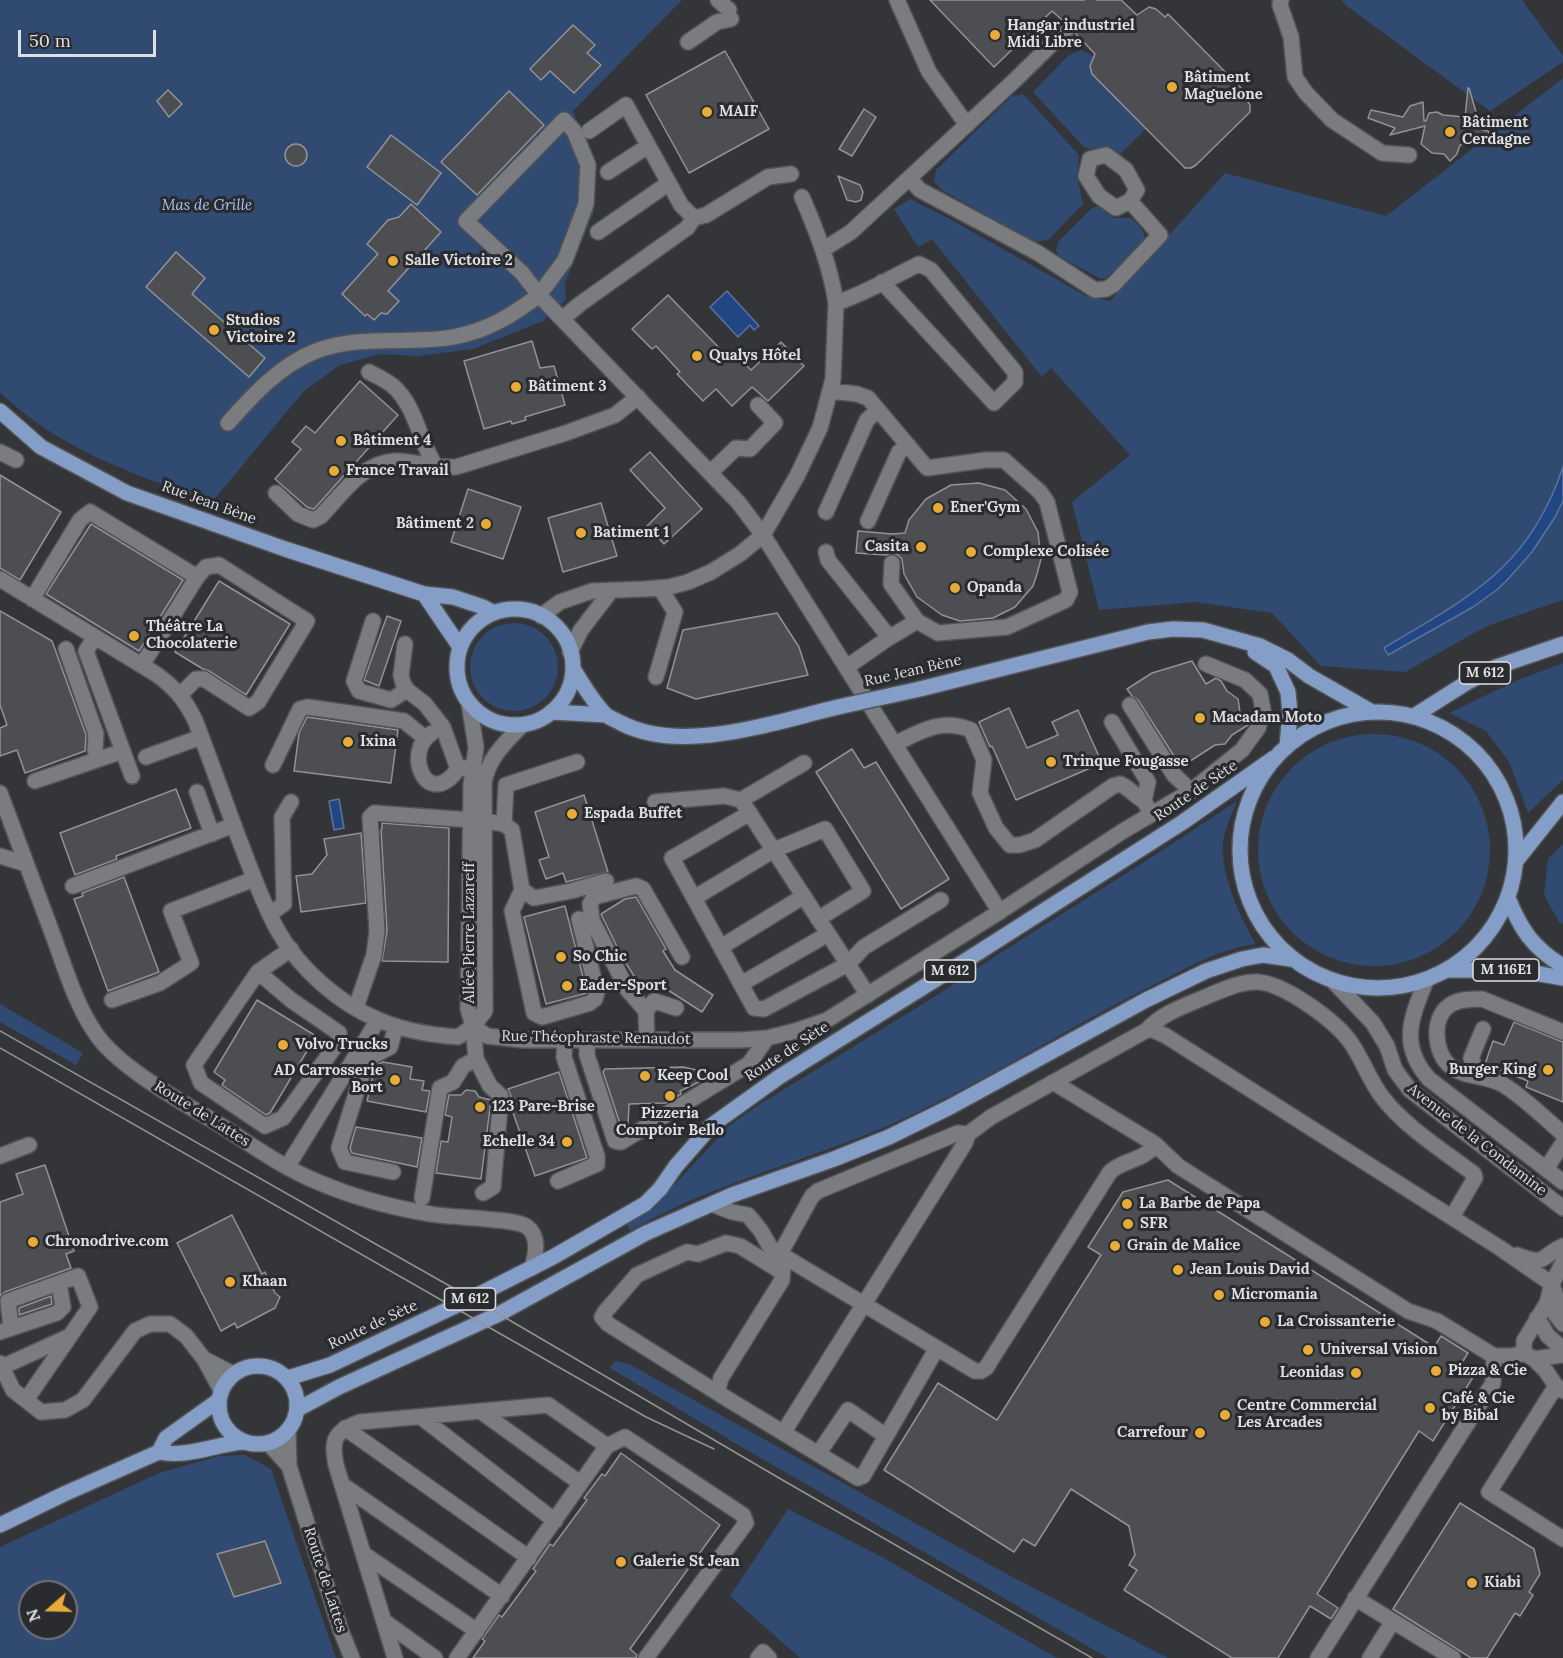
<!DOCTYPE html>
<html>
<head>
<meta charset="utf-8">
<style>
  body { margin:0 }
  #map { position:relative; width:1563px; height:1658px; overflow:hidden; background:#333538; font-family:Lora,serif }
  canvas { display:block }
  .north { position:absolute; left:18px; top:1580px; width:60px; height:60px; box-sizing:border-box; background:#292b2e; border:2px solid #717376; border-radius:50%; rotate:250deg; font-size:16px; font-weight:700; line-height:24px; text-align:center; color:#dedfe1 }
  .north::after { content:''; display:block; margin:auto; width:21px; height:27px; background:#e8ab37; clip-path:polygon(50% 0,100% 100%,50% 72%,0 100%) }
  .scale { position:absolute; left:18px; top:30px; width:138px; height:27px; box-sizing:border-box; border:3px solid #dedfe1; border-top:0; padding-left:8px; font-size:18px; line-height:21px; white-space:nowrap; color:#dedfe1; -webkit-text-stroke:4px #292b2e; paint-order:stroke }
</style>
</head>
<body>
<div id="map">
<canvas width="1563" height="1658"></canvas>
<div class="north">N</div>
<div class="scale">50 m</div>
</div>
<script>
const context = document.querySelector('canvas').getContext('2d');
context.lineJoin = 'round';
function paint(path, color) { context.fillStyle = color; context.fill(path, 'evenodd'); }
function trace(path, color, width, dash) { context.strokeStyle = color; context.lineWidth = width; context.lineCap = dash ? 'butt' : 'round'; context.setLineDash(dash || []); context.stroke(path); }
function write(font, color, halo, rows, align = 'center') {
  context.font = font + ' Lora,serif'; context.lineWidth = 6; context.setLineDash([]); context.textBaseline = 'middle'; context.strokeStyle = halo; context.fillStyle = color; for (const [text, x, y, turn = 0] of rows) {
    context.save(); context.translate(x, y); context.rotate((+turn || 0) * Math.PI / 180); context.textAlign = isNaN(turn) ? turn : align; if (halo) context.strokeText(text, 0, 0); context.fillText(text, 0, 0); context.restore();
  }
}
paint(new Path2D(`
  M0,0H682L573,111L594,169L593,214L565,283L566,300L543,321L473,349L418,356L381,354L340,365L304,391L212,502C138,476 57,449 0,392Z
  M1341,0H1522L1563,56V62L1490,111L1348,7Z
  M1081,50L1096,57L1090,66L1092,74L1146,129L1119,155L1110,147L1089,149L1083,146L1033,92L1068,56Z
  M1563,78V600L1487,626L1405,672L1321,666L1272,613L1195,602L1099,610L1072,502L1130,455L1051,368L1042,377L932,239L918,247L894,209L910,199L948,218L1086,296L1110,301L1225,173L1386,216Z
  M1023,94L1079,155L1077,176L1083,204L1048,240L1034,242L942,190L934,181L936,170L1012,96Z
  M1098,206L1114,218H1131C1139,226 1147,232 1144,244L1106,278L1101,279L1060,257L1056,250L1058,242L1092,208Z
  M470 667a44 44 0 1 1 88 0a44 44 0 1 1-88 0Z
  M1563,663V780L1528,813L1509,762L1486,731L1449,713L1518,680Z
  M1258 850a116 116 0 1 1 232 0a116 116 0 1 1-232 0Z
  M1237,801C1232,814 1225,828 1223,842C1220,873 1240,918 1256,944C1222,948 1189,967 1159,982C1072,1025 991,1078 903,1119C814,1160 715,1181 630,1231L627,1224L651,1210L729,1126L757,1106L934,997L1005,950L1160,852Z
  M1563,844V924L1559,922L1544,895L1548,859Z
  M0,1004L83,1053L76,1065L0,1022Z
  M615,1361L629,1364L1003,1572L1168,1658H1108L745,1449L610,1368Z
  M245,1455L271,1469L336,1658H0V1547L159,1473L219,1456ZM30,1592H66V1628H30Z
  M788,1509L880,1556L1057,1658H800L730,1596Z`), '#314a72');
const water = new Path2D(`
  M727,291L759,326L754,330L750,325L738,337L710,307Z
  M1563,467V501L1555,517L1532,552L1510,577L1498,589L1473,607L1388,655L1384,648C1470,596 1529,569 1563,467Z
  M339,799L344,828L334,830L329,801Z`);
paint(water, '#214683');
trace(water, '#5a749f', 1.5);
const building = new Path2D(`
  M930,0H1121L1137,15L1149,7L1156,9L1165,17L1168,14L1245,92L1243,94L1250,105V112L1196,165L1191,168H1185L1092,74L1090,66L1095,54L1076,34L1079,25L1076,20L1067,17L1062,20L1052,11L994,67Z
  M573,25L595,45L587,53L601,65L574,93L550,71L541,80L530,69Z
  M725,51L769,129L689,173L646,95Z
  M1468,88H1469L1481,129L1490,132L1478,142L1460,145L1457,154L1450,161L1444,154L1432,153L1421,144L1425,126L1390,135L1395,128L1368,118L1371,110L1403,117L1410,106L1423,102L1424,121H1426L1429,113L1437,112L1443,115L1465,117Z
  M168,90L182,104L169,117L157,101Z
  M509,91L544,125L477,195L441,162Z
  M864,109L876,117L852,156L839,149Z
  M391,135L441,173L417,205L367,167Z
  M285 155a11 11 0 1 1 22 0a11 11 0 1 1-22 0Z
  M838,176L860,185L863,192L861,200L856,202L847,200Z
  M411,204L441,232L388,291L399,301L387,314L381,313L374,320L367,314L365,316L342,294L378,254L367,244L388,220L399,217Z
  M176,252L205,278L192,294L265,358L249,377L146,287Z
  M668,295L726,355L731,350L751,370L781,342L804,366L768,401L752,387L732,406L716,389L703,401L677,374L680,372L656,346L652,349L632,329Z
  M532,341L540,368L554,366L565,405L525,417L526,420L512,424L511,421L484,429L464,361Z
  M360,381L398,415L315,508L313,509L307,507L275,479L301,449L292,442L306,426L315,433Z
  M650,452L702,509L664,544L647,526L665,508L630,470Z
  M0,475L61,512L20,580L0,568Z
  M979,483L1005,490L1026,509L1038,532L1041,559L1037,574L1033,586L1015,607L993,618L960,621L942,615L917,597L904,574L902,559L898,555L893,553L886,555L856,553L858,531L892,534L905,533L909,520L926,499L951,485Z
  M468,489L521,507L503,559L451,542Z
  M601,503L617,556L563,572L548,518Z
  M91,524L183,580L139,651L46,594Z
  M219,581L290,624L246,695L209,671L203,669L175,652Z
  M0,611L52,641L86,735L85,751L25,773L17,750L0,756V728L7,725L0,705Z
  M777,613L799,647L808,675L696,699L667,688L683,630Z
  M387,616L401,621L379,686L364,680Z
  M1192,661L1206,684L1216,678L1221,681L1227,691L1238,699L1240,712L1248,725L1232,735L1225,744L1215,745L1181,767L1138,700L1132,696L1127,689L1152,673Z
  M1009,708L1027,748L1058,735L1052,722L1078,710L1102,763L1016,800L992,746L990,747L979,722Z
  M307,717L398,730L391,783L294,771L299,733Z
  M852,749L864,768L876,762L949,879L901,909L816,772Z
  M176,789L191,828L116,856L117,859L75,875L60,833Z
  M584,795L608,872L566,882L563,873L546,879L539,860L549,857L535,812Z
  M382,823L449,828L448,962L382,961L387,931L381,830L382,829Z
  M361,833L366,903L301,912L296,876L312,874L327,855L324,839Z
  M124,877L159,972L108,991L74,899L83,896L82,893Z
  M636,897L666,949L663,951L675,970L713,995L702,1012L654,981L642,989L621,955L601,914L625,899Z
  M565,906L587,993L546,1004L524,917Z
  M257,1000L316,1036L270,1113L266,1115L222,1085L225,1080L214,1072Z
  M1514,1022L1563,1042V1102L1526,1087L1528,1081L1485,1064L1493,1041L1504,1045Z
  M383,1062L412,1067L410,1079L424,1081L422,1090L430,1091L426,1112L367,1101L375,1066Z
  M683,1067L701,1071V1081L680,1091L681,1094L666,1103L629,1104L628,1126L622,1130L603,1072L605,1069Z
  M559,1072L587,1158L535,1176L510,1104L511,1096L508,1089Z
  M466,1090L475,1091L479,1097L491,1100L481,1179L436,1173L441,1141L448,1142L452,1117L445,1115L449,1095H461Z
  M356,1127L422,1138L417,1167L352,1153L350,1148Z
  M45,1165L74,1251L66,1254L71,1268L5,1292L0,1296V1202L23,1194L16,1174Z
  M1168,1180L1434,1347L1441,1336L1468,1353L1461,1364L1475,1374L1433,1441L1419,1431L1317,1594L1338,1608L1331,1619L1310,1606L1278,1658H1232L1124,1590L1137,1570L1129,1565L1135,1555L1129,1526L1071,1489L1035,1546L1023,1539L1014,1552L884,1470L938,1383L997,1420L1101,1255L1088,1247L1123,1192Z
  M232,1215L262,1274L265,1272L275,1293L280,1297L275,1308L237,1328L235,1323L221,1331L177,1243Z
  M51,1296L52,1304L19,1315V1308Z
  M621,1453L720,1525L630,1649L637,1655L636,1658H473L485,1641L482,1639L499,1615L502,1617L536,1571L533,1569L550,1544L553,1546L587,1500L584,1498L602,1474L605,1476Z
  M1460,1503L1534,1549L1540,1574L1529,1592L1533,1595L1520,1616L1515,1613L1487,1658H1471L1393,1609Z
  M265,1541L281,1583L234,1597L217,1554Z`);
paint(building, '#4c4e51');
trace(building, '#919397', 1.5);
trace(new Path2D(`
  M1069,27L1096,0`), '#4d4e51', 15, [15, 8]);
const minor = new Path2D(`
  M718,0L729,10
  M897,0L929,72L967,125
  M1281,0L1280,5L1291,37L1295,77L1306,93L1332,120L1382,153L1409,155
  M688,42L717,22L731,19
  M589,131L626,105L681,205L694,218
  M608,172L648,146
  M909,178L920,190L1038,253L1095,290L1106,289L1113,285L1160,235L1130,201L1116,208L1099,196L1086,176L1090,159L1106,155L1126,170L1137,190L1130,201
  M598,232L669,183
  M824,249L851,232L1015,80L1069,27
  M836,303C865,294 892,277 919,264L931,270L1015,372V382L994,403L882,282
  M562,319L580,304L687,228L694,218L706,215L768,177L791,174
  M369,372C377,376 386,380 393,386C416,406 419,441 436,467H456L566,433L615,415L638,397
  M830,391L857,394L868,398L927,468L986,460H1004L1040,492L1047,502L1070,592L1066,600L1007,627L938,633L917,621
  M228,423C253,395 280,365 316,351C361,334 408,345 453,337C487,331 513,315 539,295L522,273L466,221L564,120L574,131L588,165L586,204L565,260L539,295L738,502L763,535L1000,912
  M0,452L16,460
  M710,473L736,448L750,449L775,423L758,405
  M276,493L298,514L313,520L321,516C341,495 362,463 394,461C408,460 422,465 436,467
  M826,512L867,420L878,410
  M868,521L899,452L908,445
  M826,552L828,560L889,637
  M0,579L156,674C175,688 184,698 195,720C210,759 224,799 239,839C251,870 262,902 278,931C299,968 339,1004 379,1020C404,1031 431,1035 458,1037L473,1026L487,1036L523,1040H740L767,1038L795,1031L827,1020L993,916L1123,831L1191,791L1242,750L1258,728L1263,710L1260,694L1245,680L1206,664
  M32,599L80,520L90,512L197,577
  M541,616L560,602L592,591L644,589L669,587L688,582L711,572L740,554L763,535L797,476L820,428L833,379L836,303C830,265 817,232 802,197
  M373,621L354,681L359,691L391,700L407,690
  M95,637L86,651L132,776
  M405,644L401,675L403,683L407,690L425,704L443,727L458,769L472,767
  M66,649L96,734L95,750L99,759
  M570,652L581,630L611,591
  M142,665L197,577L206,567L219,565L307,621L258,702L249,708L204,679H196L180,695
  M847,667L887,639L917,621L891,584L892,563
  M656,677L675,612L660,588
  M1130,705L1174,775L1191,791
  M1112,722L1148,782L1144,801L1148,808
  M432,733C402,751 427,812 458,769
  M895,744C921,731 941,718 971,730L984,760L980,793L996,828L1010,845H1020L1035,840L1113,786L1120,784C1128,787 1135,796 1144,801
  M146,757L201,737
  M804,763L741,800L868,995
  M273,765L300,709L308,707L404,721L425,738
  M35,781L123,751
  M197,792L212,834
  M0,793C18,842 36,890 54,938C66,971 76,1005 96,1034C119,1068 184,1103 220,1125C252,1145 283,1168 318,1182C353,1197 394,1208 431,1214C452,1218 512,1218 526,1226C540,1236 536,1254 532,1268
  M655,802L724,796L741,800
  M750,813L672,858L754,1008L764,1009L848,964L864,947L941,900
  M504,824L512,830L522,890L512,911L534,1013L542,1017L590,1003L595,999L597,992L579,919
  M0,856L26,864
  M73,886L234,825
  M522,890L534,898L571,891L606,881
  M694,898L774,850L825,829L863,891L818,919
  M270,914L284,904L282,817L291,802
  M721,947L804,896
  M258,972L291,1000L339,1033V1041L283,1118L265,1126L201,1083L194,1065L258,972L291,949
  M1426,981C1411,1018 1399,1045 1429,1079L1563,1182
  M1334,982L1373,1023L1387,1046L1395,1070L1410,1090L1563,1208
  M741,984L828,934
  M112,1000L160,983L191,963L171,911L254,879
  M356,1007L374,955L377,931L370,817L374,813L485,821L504,824L506,785L577,762
  M646,1011L627,989L592,920L590,904L594,897L636,886L643,889L682,957
  M473,1026L485,1011L484,782C489,757 505,743 522,725
  M1147,1030C1163,1012 1188,1005 1210,995C1225,989 1242,981 1258,982C1285,984 1336,1021 1351,1043C1363,1060 1370,1082 1383,1098C1404,1126 1445,1152 1474,1174L1475,1178L1452,1217
  M1563,1032L1482,999C1472,999 1459,999 1450,1005C1431,1017 1434,1053 1450,1066C1465,1078 1485,1075 1502,1084C1521,1095 1546,1119 1563,1134
  M587,1040V1055L615,1141L621,1142L749,1064L767,1038
  M647,1040L646,1011L654,1001L676,1008
  M476,1059L490,1086L501,1096L493,1187L483,1193
  M1479,1075L1471,1058L1483,1029
  M1053,1082L1155,1144L1178,1166L1408,1311L1437,1321L1494,1356H1512L1524,1353L1534,1359L1563,1355
  M0,1156L29,1145
  M287,1167L378,1020
  M1546,1169L1563,1143
  M393,1172L345,1162L339,1148L367,1059L390,1047L396,1026
  M558,1181L597,1164V1156L564,1057L565,1040
  M422,1198L440,1088L453,1082L463,1066L476,1059L473,1026L468,1009L471,785L476,747L469,703
  M712,1204L732,1212L748,1215L761,1231L770,1247L780,1254L975,1371H981L986,1368L1110,1172C1124,1159 1145,1161 1155,1144
  M1517,1255C1548,1267 1540,1256 1563,1246
  M1547,1303L1563,1324
  M1537,1318L1548,1336L1563,1349
  M11,1328L8,1301L78,1276L90,1307L26,1400
  M0,1332L57,1313L63,1307L59,1283
  M937,1348L863,1476L858,1478L721,1395L718,1389L721,1378L782,1280L783,1266L780,1254L812,1196L818,1191L958,1133L968,1134
  M1524,1353V1341L1547,1303L1552,1284L1563,1262
  M204,1359L233,1374
  M1534,1359L1546,1371L1556,1386L1563,1391
  M0,1363L13,1390L41,1412L65,1410L83,1400L135,1331L150,1324H170L186,1336L204,1359L221,1390
  M2,1367L70,1336
  M1556,1386L1489,1492L1563,1539
  M721,1395L608,1324L602,1317L605,1312L637,1275L687,1252L698,1254L726,1243L740,1246L782,1272
  M480,1411L580,1483
  M421,1417L555,1521
  M345,1428L529,1558
  M288,1431L289,1466L341,1631L352,1658
  M783,1433L965,1143L968,1134L991,1117L1147,1030H1153L1166,1036L1500,1248L1552,1284L1558,1303L1563,1306
  M268,1443L289,1466
  M607,1446L625,1437L743,1515L746,1523L646,1658
  M818,1454L848,1410L886,1436
  M344,1486L502,1596
  M365,1555L477,1631
  M1355,1598L1453,1658
  M384,1621L435,1658
  M395,1658L336,1465C331,1439 334,1432 360,1422L548,1405L607,1446L457,1658
  M758,1658L763,1652L769,1658
  M1318,1658L1493,1383L1494,1356
  M1370,1658L1393,1621`);
const major = new Path2D(`
  M0,411L41,447L127,493L285,549L424,594L453,597L483,607L494,613
  M424,594L460,647
  M457 667a58 58 0 1 1 116 0a58 58 0 1 1-116 0Z
  M1255,652L1276,666L1288,692L1290,713L1287,746
  M573,669C583,684 592,701 605,714C609,718 616,720 621,723C682,755 774,722 838,707
  M920,689L1148,632L1173,629L1203,630L1260,646L1288,660L1309,676L1372,712
  M551,712L606,715
  M1240 850a138 138 0 1 1 276 0a138 138 0 1 1-276 0Z
  M1414,716L1466,683L1496,667L1563,644
  M1516,861L1563,802
  M1508,898C1521,930 1533,948 1563,966
  M1449,970H1517L1563,978
  M219 1405a39 39 0 1 1 78 0a39 39 0 1 1-78 0Z
  M288,1378L330,1365L470,1299L553,1257L645,1204L660,1189L676,1166L712,1125L779,1077L954,968L1183,822L1274,758
  M298,1409L339,1387L499,1314L646,1233L732,1195L834,1159L889,1137L950,1107L1146,1000L1206,971L1242,959L1263,955L1291,959
  M159,1452L166,1438L219,1400
  M0,1525L64,1494L159,1452C187,1458 216,1444 244,1442`);
trace(minor, '#525355', 18);
trace(major, '#525355', 18);
trace(minor, '#7a7c7f', 15);
trace(major, '#859ec7', 15);
trace(new Path2D(`
  M0,1031L499,1314L779,1478L1092,1658
  M0,1048L646,1417L714,1449`), '#939497', 1.5);
const majorBridge = new Path2D(`
  M838,707L920,689`);
trace(majorBridge, '#525355', 18, []);
trace(majorBridge, '#859ec7', 15);
for (const [x, y, r, color] of [
  [995,35,6,"#e8ab37"],
  [1172,87,6,"#e8ab37"],
  [707,112,6,"#e8ab37"],
  [1450,132,6,"#e8ab37"],
  [393,261,6,"#e8ab37"],
  [214,330,6,"#e8ab37"],
  [697,356,6,"#e8ab37"],
  [516,387,6,"#e8ab37"],
  [341,441,6,"#e8ab37"],
  [334,471,6,"#e8ab37"],
  [938,508,6,"#e8ab37"],
  [486,524,6,"#e8ab37"],
  [581,533,6,"#e8ab37"],
  [921,547,6,"#e8ab37"],
  [971,552,6,"#e8ab37"],
  [955,588,6,"#e8ab37"],
  [134,636,6,"#e8ab37"],
  [1200,718,6,"#e8ab37"],
  [348,742,6,"#e8ab37"],
  [1051,762,6,"#e8ab37"],
  [572,814,6,"#e8ab37"],
  [561,957,6,"#e8ab37"],
  [567,986,6,"#e8ab37"],
  [283,1045,6,"#e8ab37"],
  [1548,1070,6,"#e8ab37"],
  [645,1076,6,"#e8ab37"],
  [395,1080,6,"#e8ab37"],
  [670,1096,6,"#e8ab37"],
  [480,1107,6,"#e8ab37"],
  [567,1142,6,"#e8ab37"],
  [1127,1204,6,"#e8ab37"],
  [1128,1224,6,"#e8ab37"],
  [33,1242,6,"#e8ab37"],
  [1115,1246,6,"#e8ab37"],
  [1178,1270,6,"#e8ab37"],
  [230,1282,6,"#e8ab37"],
  [1219,1295,6,"#e8ab37"],
  [1265,1322,6,"#e8ab37"],
  [1308,1350,6,"#e8ab37"],
  [1436,1371,6,"#e8ab37"],
  [1356,1373,6,"#e8ab37"],
  [1430,1408,6,"#e8ab37"],
  [1225,1415,6,"#e8ab37"],
  [1200,1433,6,"#e8ab37"],
  [621,1562,6,"#e8ab37"],
  [1472,1583,6,"#e8ab37"]
]) { const dot = new Path2D(); dot.arc(x, y, r, 0, 2 * Math.PI); context.fillStyle = color; context.fill(dot); trace(dot, '#292b2e', 2); }
for (const [x, y, w] of [
  [1485,673,51],
  [1506,970,66],
  [950,971,51],
  [470,1299,51]
]) { const box = new Path2D(); box.roundRect(x - w / 2, y - 11, w, 22, 4.5); context.fillStyle = '#292b2e'; context.fill(box); trace(box, '#dedfe1', 1.5); }
write('bold 14px', '#dedfe1', null, [
  ["M 612",1485,673],
  ["M 116E1",1506,970],
  ["M 612",950,971],
  ["M 612",470,1299]
]);
write('bold 15px', '#dedfe1', '#292b2e', [
  ["Hangar industriel",1007,26],
  ["Midi Libre",1007,43],
  ["Bâtiment",1184,78],
  ["Maguelone",1184,95],
  ["MAIF",719,112],
  ["Bâtiment",1462,123],
  ["Cerdagne",1462,140],
  ["Salle Victoire 2",405,261],
  ["Studios",226,321],
  ["Victoire 2",226,338],
  ["Qualys Hôtel",709,356],
  ["Bâtiment 3",528,387],
  ["Bâtiment 4",353,441],
  ["France Travail",346,471],
  ["Ener'Gym",950,508],
  ["Bâtiment 2",474,524,"right"],
  ["Batiment 1",593,533],
  ["Casita",909,547,"right"],
  ["Complexe Colisée",983,552],
  ["Opanda",967,588],
  ["Théâtre La",146,627],
  ["Chocolaterie",146,644],
  ["Macadam Moto",1212,718],
  ["Ixina",360,742],
  ["Trinque Fougasse",1063,762],
  ["Espada Buffet",584,814],
  ["So Chic",573,957],
  ["Eader-Sport",579,986],
  ["Volvo Trucks",295,1045],
  ["Burger King",1536,1070,"right"],
  ["AD Carrosserie",383,1071,"right"],
  ["Bort",383,1088,"right"],
  ["Keep Cool",657,1076],
  ["123 Pare-Brise",492,1107],
  ["Pizzeria",670,1114,"center"],
  ["Comptoir Bello",670,1131,"center"],
  ["Echelle 34",555,1142,"right"],
  ["La Barbe de Papa",1139,1204],
  ["SFR",1140,1224],
  ["Chronodrive.com",45,1242],
  ["Grain de Malice",1127,1246],
  ["Jean Louis David",1190,1270],
  ["Khaan",242,1282],
  ["Micromania",1231,1295],
  ["La Croissanterie",1277,1322],
  ["Universal Vision",1320,1350],
  ["Pizza & Cie",1448,1371],
  ["Leonidas",1344,1373,"right"],
  ["Café & Cie",1442,1399],
  ["by Bibal",1442,1416],
  ["Centre Commercial",1237,1406],
  ["Les Arcades",1237,1423],
  ["Carrefour",1188,1433,"right"],
  ["Galerie St Jean",633,1562],
  ["Kiabi",1484,1583]
], 'left');
write('italic 15px', '#a5c6fc', '#292b2e', [
  ["Mas de Grille",207,206]
]);
write('15px', '#dedfe1', '#292b2e', [
  ["Rue Jean Bène",209,503,20],
  ["Rue Jean Bène",913,671,-13],
  ["Route de Sète",1196,791,-34],
  ["Allée Pierre Lazareff",470,933,-90],
  ["Rue Théophraste Renaudot",596,1038,1],
  ["Route de Sète",787,1052,-33],
  ["Route de Lattes",202,1114,32],
  ["Avenue de la Condamine",1477,1140,38],
  ["Route de Sète",373,1325,-25],
  ["Route de Lattes",325,1580,72]
]);
</script>
</body>
</html>
